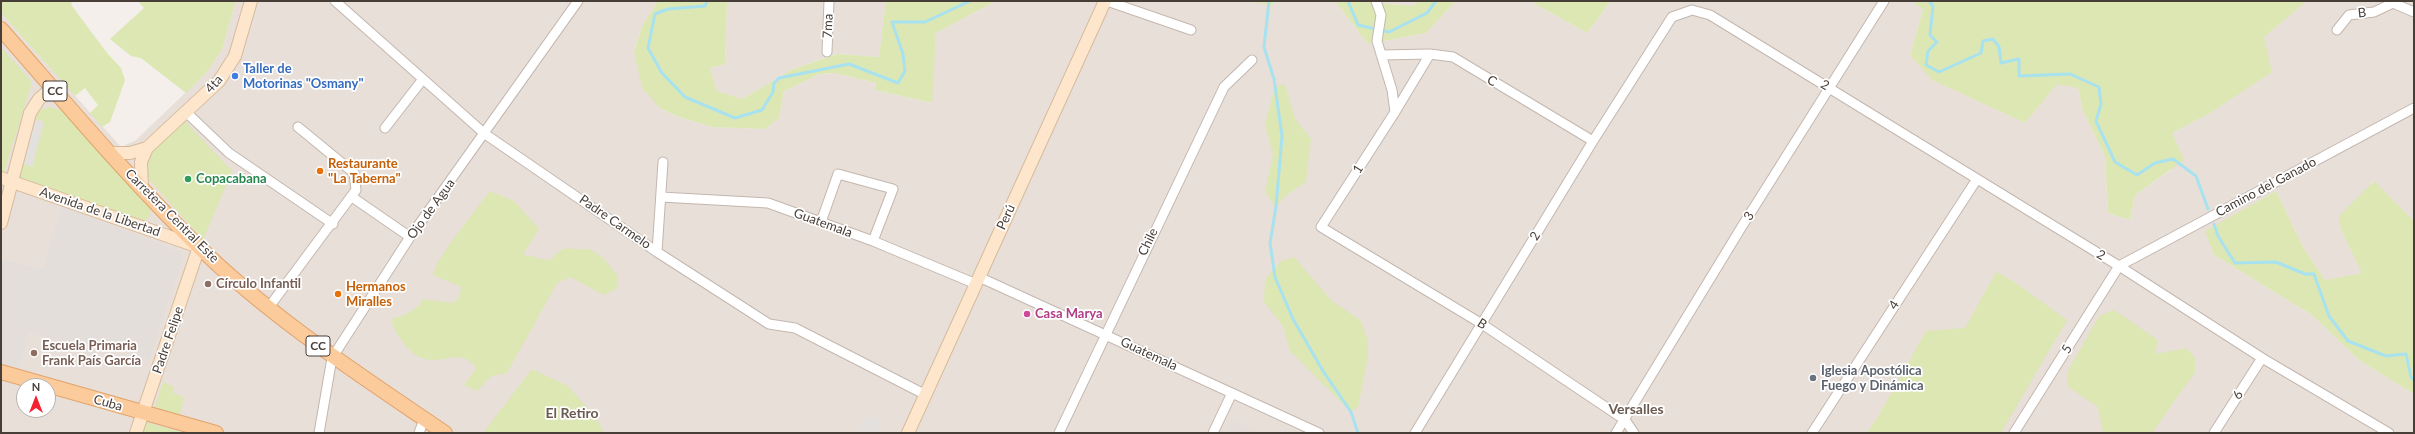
<!DOCTYPE html>
<html>
<head>
<meta charset="utf-8">
<style>
  body { margin:0 }
  #map { position:relative; width:2415px; height:434px; overflow:hidden; background:#f4efea; font-family:Lato,sans-serif }
  canvas { display:block }
  .frame { position:absolute; inset:0; border:2px solid #483e38; pointer-events:none }
  .north { position:absolute; left:16px; top:378px; width:40px; height:40px; box-sizing:border-box; background:#fff; border:1px solid #b6b2af; border-radius:50%; rotate:0deg; font-size:11px; font-weight:700; line-height:16px; text-align:center; color:#483e38 }
  .north::after { content:''; display:block; margin:auto; width:14px; height:18px; background:#f42130; clip-path:polygon(50% 0,100% 100%,50% 72%,0 100%) }
</style>
</head>
<body>
<div id="map">
<canvas width="2415" height="434"></canvas>
<div class="frame"></div>
<div class="north">N</div>
</div>
<script>
const context = document.querySelector('canvas').getContext('2d');
context.lineJoin = 'round';
function paint(path, color) { context.fillStyle = color; context.fill(path, 'evenodd'); }
function trace(path, color, width, dash) { context.strokeStyle = color; context.lineWidth = width; context.lineCap = dash ? 'butt' : 'round'; context.setLineDash(dash || []); context.stroke(path); }
function write(font, color, halo, rows, align = 'center') {
  context.font = font + ' Lato,sans-serif'; context.lineWidth = 3.5; context.setLineDash([]); context.textBaseline = 'middle'; context.strokeStyle = halo; context.fillStyle = color; for (const [text, x, y, turn = 0] of rows) {
    context.save(); context.translate(x, y); context.rotate((+turn || 0) * Math.PI / 180); context.textAlign = isNaN(turn) ? turn : align; if (halo) context.strokeText(text, 0, 0); context.fillText(text, 0, 0); context.restore();
  }
}
paint(new Path2D(`
  M236,1H658L642,26L634,51L639,70L661,109L682,118L712,127L765,129L779,118L784,91L820,74L835,73L876,83L875,90L931,103L936,33L996,1H1249L1274,5L1272,1H1335L1368,44L1426,33L1456,1H1530L1587,33L1611,1H1912L1923,10L1910,55L1933,80L2025,123L2057,83L2078,88L2083,111L2105,156L2108,213L2130,220L2135,195L2172,169V133L2210,113L2263,37L2307,1H2414V221L2373,181L2341,230L2363,273L2325,280L2303,247L2276,191L2206,231L2214,255L2312,315L2359,360L2414,394V433H1V13L121,147L136,140L208,71L222,49ZM24,386H48V410H24Z
  M727,1H886L879,57L836,54L793,69L742,99L717,91L710,68L725,64Z
  M1377,1H1418L1414,6L1378,3Z`), '#e8dfd8');
paint(new Path2D(`
  M62,206L180,252L183,257L150,360L114,348L92,355L30,331L19,368L1,363V259L42,270Z
  M1232,420L1256,433H1226Z`), '#e4dedb');
paint(new Path2D(`
  M1,1H71L72,6L107,53L121,68L125,80L110,122L102,127L90,113L98,105L85,88L75,96L1,13Z
  M138,1H236L222,49L208,71L186,93L141,58L131,56L110,39L144,8Z
  M658,1H727L725,64L710,68L717,91L742,99L793,69L837,54L879,57L886,1H996L936,33L932,103L875,90L876,83L835,73L820,74L784,91L779,118L765,129L712,127L682,118L661,109L642,88L634,52L642,26Z
  M1249,1H1272L1274,6Z
  M1335,1H1377L1378,3L1414,6L1418,1H1456L1426,33L1368,44Z
  M1530,1H1611L1587,33Z
  M1912,1H2307L2264,37L2272,72L2210,113L2172,133L2184,160L2135,195L2130,220L2108,213L2105,156L2083,111L2078,88L2057,84L2025,123L1932,80L1910,55L1923,10Z
  M1,47L32,82L4,173L1,172Z
  M1285,84L1295,119L1311,139L1306,182L1285,196L1276,207L1265,192L1273,155L1265,124L1275,87Z
  M50,107L61,110L145,199L151,210L148,219L144,221L19,179L34,119L39,110Z
  M182,118L232,171L203,240L145,175C142,150 166,134 182,118Z
  M2374,181L2414,221V394L2359,360L2312,315L2214,255L2205,231L2276,191L2303,247L2325,280L2362,273L2341,230L2339,216Z
  M490,191L514,201L539,229L523,255C533,256 541,260 551,260C564,242 570,251 590,249L603,258L618,276L617,288L604,295L570,277L557,283L507,373L491,376L477,391L464,385L476,368C457,339 431,382 402,341C397,333 392,328 392,319C405,315 417,311 423,299L453,303L460,296L461,287L433,275L437,264L451,242Z
  M1294,257L1331,300L1361,321L1368,341V357L1358,407L1351,412L1290,351L1283,326L1264,302L1265,280L1281,261Z
  M1996,272L2013,281L2067,320L2001,433H1867L1879,415L1926,331L1965,328Z
  M2114,310L2158,340L2155,354L2187,348L2195,358V372L2152,433H2103L2098,407L2067,386L2068,371L2099,316Z
  M532,369L568,386L597,419L604,433H483Z
  M163,382L174,387L173,393L184,397L180,415L155,408Z
  M145,422L185,433H142Z`), '#dce7b4');
paint(new Path2D(`
  M34,119L44,122L32,167L23,163Z
  M867,415L879,421L880,430L887,433L858,432Z`), '#e3e0de');
trace(new Path2D(`
  M707,1L705,6L668,9L655,14L648,48L662,73L685,97L735,118L762,110L773,92L774,83L779,78L849,64L898,83L905,71L903,54L892,22H925L970,1
  M1269,1L1264,47L1274,79L1282,136L1276,207L1270,243L1275,277L1293,319L1323,371L1351,412L1358,433
  M1348,1L1358,25L1389,32L1427,13L1436,1
  M1929,1L1933,6L1930,35L1937,42L1928,51L1926,65L1939,72L1981,53L1983,41L1993,39L1999,47L2001,63L2019,59V76L2070,74L2099,87L2101,104L2096,121L2115,162L2137,175L2155,163L2173,159L2196,176L2208,209
  M2214,224L2218,236L2235,263L2276,262L2305,274H2314L2329,316L2348,341L2386,356L2406,354L2411,377L2414,380`), '#a8e2ef', 3);
const street = new Path2D(`
  M335,1L485,134L657,252L769,324L795,328L926,395
  M1107,1L1191,30
  M1376,1L1381,15L1377,41L1392,90L1395,112L1321,227L1482,324L1625,420L1634,433
  M2337,30L2349,15L2374,12L2393,3L2414,12
  M827,52L829,1
  M1381,55L1430,54L1453,57L1593,141
  M186,112L229,153L333,224
  M1395,112L1430,54
  M385,128L423,79
  M352,197L410,237
  M661,197L768,203L873,241L976,284
  M821,222L838,174L893,189L873,241
  M657,252L663,162
  M979,277L1319,433
  M269,307L356,190L354,173L298,127
  M319,433L332,358L410,237L578,1
  M419,433L424,419
  M1059,433L1224,87L1252,60
  M1213,433L1232,393
  M1415,433L1593,141L1672,17L1692,10L1710,15L2119,266L2262,358L2389,433
  M1616,433L1741,228L1884,1
  M1812,433L1977,179
  M2014,433L2119,266L2414,108
  M2214,433L2262,358`);
const secondary = new Path2D(`
  M110,153H130L147,148L219,81L235,56L251,1
  M1,178L199,247L136,433
  M142,188L141,162L147,148
  M1,223L30,113L39,99L52,88
  M908,433L1105,1`);
const primary = new Path2D(`
  M1,29C65,102 128,178 199,247C273,319 360,375 445,433
  M1,372L216,433`);
trace(street, '#c3b7af', 11);
trace(secondary, '#d6ba9d', 14);
trace(primary, '#e1a36b', 16);
trace(street, '#fff', 9);
trace(secondary, '#fde6cb', 12);
trace(primary, '#fccb9b', 14);
for (const [x, y, r, color] of [
  [235,76,4,"#3f7fe0"],
  [320,171,4,"#e8710a"],
  [188,179,4,"#2e9e5b"],
  [208,284,4,"#8d6e63"],
  [338,294,4,"#e8710a"],
  [1027,314,4,"#d1479c"],
  [34,353,4,"#8d6e63"],
  [1813,378,4,"#6b7280"]
]) { const dot = new Path2D(); dot.arc(x, y, r, 0, 2 * Math.PI); context.fillStyle = color; context.fill(dot); trace(dot, '#fff', 1.5); }
for (const [x, y, w] of [
  [55,91,24],
  [318,346,24]
]) { const box = new Path2D(); box.roundRect(x - w / 2, y - 10, w, 20, 3); context.fillStyle = '#fff'; context.fill(box); trace(box, '#483e38', 1); }
write('bold 12px', '#483e38', null, [
  ["CC",55,91],
  ["CC",318,346]
]);
write('13px', '#483e38', '#fff', [
  ["B",2362,13,-6],
  ["7ma",828,26,-88],
  ["C",1492,81,31],
  ["4ta",214,84,-48],
  ["2",1825,85,31],
  ["1",1358,169,-57],
  ["Camino del Ganado",2266,187,-28],
  ["Ojo de Agua",431,209,-54],
  ["Avenida de la Libertad",100,212,19],
  ["Carretera Central Este",172,216,45],
  ["3",1749,216,-58],
  ["Perú",1006,217,-65],
  ["Padre Carmelo",615,222,35],
  ["Guatemala",823,223,20],
  ["2",1535,236,-59],
  ["Chile",1148,242,-64],
  ["2",2101,255,31],
  ["4",1894,305,-57],
  ["B",1482,324,32],
  ["Padre Felipe",168,340,-71],
  ["5",2067,349,-58],
  ["Guatemala",1149,354,25],
  ["6",2238,395,-58],
  ["Cuba",108,403,16]
]);
write('bold 13px', '#366cbe', '#fff', [
  ["Taller de",243,69],
  ["Motorinas \"Osmany\"",243,84]
], 'left');
write('bold 13px', '#c56008', '#fff', [
  ["Restaurante",328,164],
  ["\"La Taberna\"",328,179],
  ["Hermanos",346,287],
  ["Miralles",346,302]
], 'left');
write('bold 13px', '#27864d', '#fff', [
  ["Copacabana",196,179]
], 'left');
write('bold 13px', '#785e54', '#fff', [
  ["Círculo Infantil",216,284],
  ["Escuela Primaria",42,346],
  ["Frank País García",42,361]
], 'left');
write('bold 13px', '#b23c85', '#fff', [
  ["Casa Marya",1035,314]
], 'left');
write('bold 13px', '#5b616d', '#fff', [
  ["Iglesia Apostólica",1821,371],
  ["Fuego y Dinámica",1821,386]
], 'left');
write('bold 14px', '#6b5a4f', '#fff', [
  ["Versalles",1636,409],
  ["El Retiro",572,413]
]);
</script>
</body>
</html>
